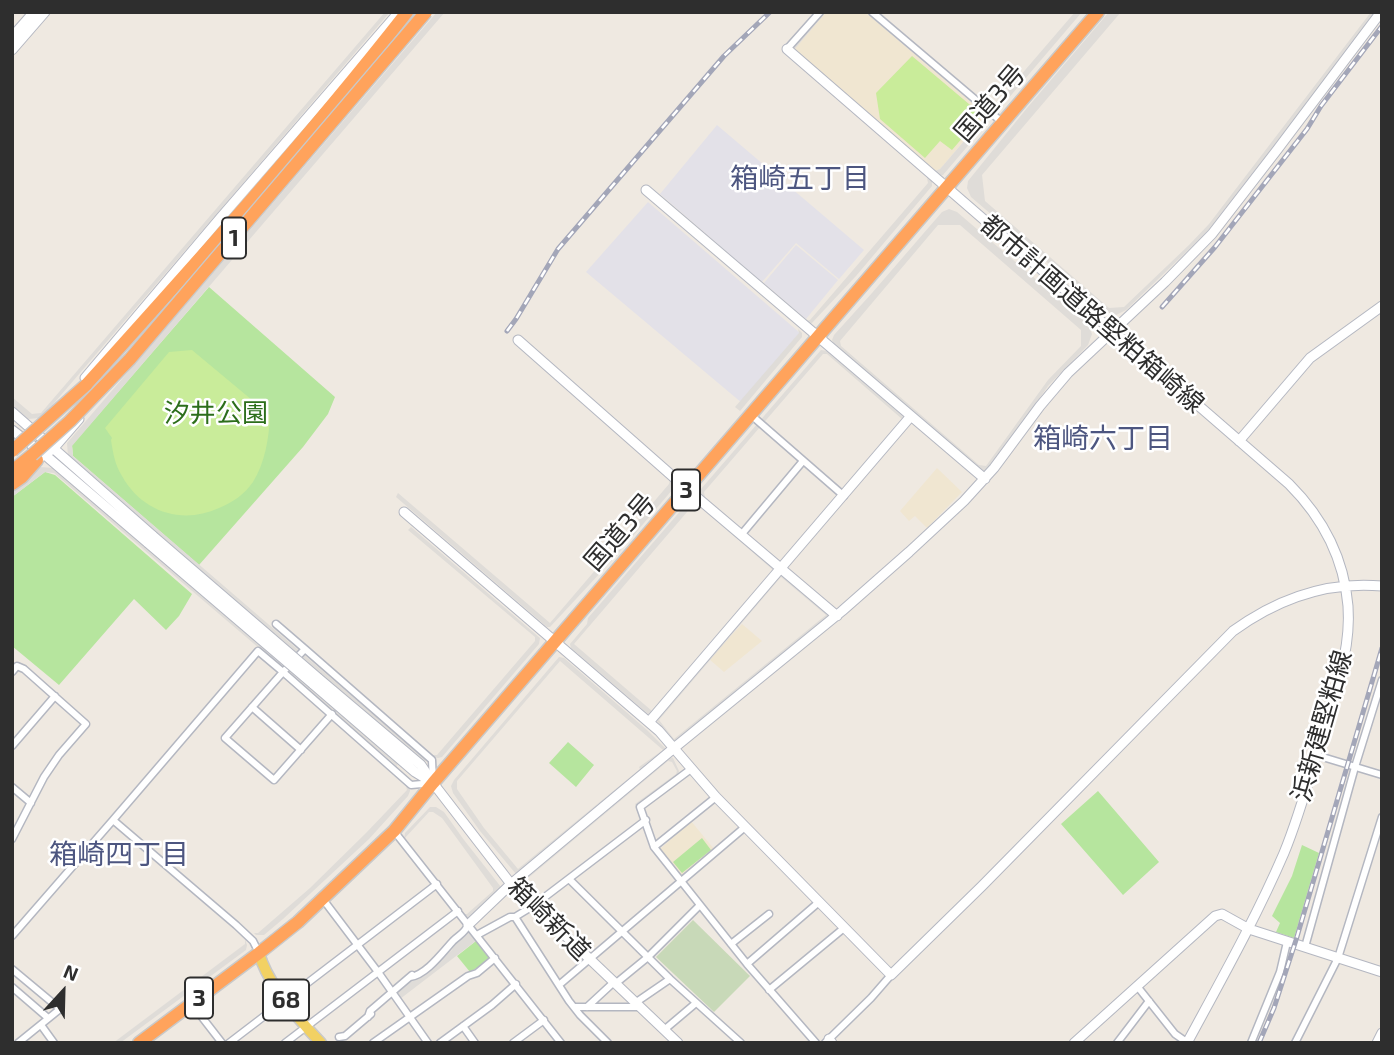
<!DOCTYPE html>
<html>
<head>
<meta charset="utf-8">
<style>
  body { margin:0 }
  #map { position:relative; width:1394px; height:1055px; overflow:hidden; background:#efe9e1; font-family:"Exo 2",sans-serif }
  canvas { display:block }
  .frame { position:absolute; inset:0; border:14px solid #2e2e2e; pointer-events:none }
  .north { position:absolute; left:28px; top:957px; width:70px; height:70px; -webkit-text-stroke:5px #fff; paint-order:stroke; rotate:22deg; font-size:19px; font-weight:700; line-height:28px; text-align:center; color:#2e2e2e }
  .north::after { content:''; display:block; margin:auto; width:24px; height:32px; background:#2e2e2e; clip-path:polygon(50% 0,100% 100%,50% 72%,0 100%) }
</style>
</head>
<body>
<div id="map">
<canvas width="1394" height="1055"></canvas>
<div class="frame"></div>
<div class="north">N</div>
</div>
<script>
const context = document.querySelector('canvas').getContext('2d');
context.lineJoin = 'round';
function paint(path, color) { context.fillStyle = color; context.fill(path, 'evenodd'); }
function trace(path, color, width, dash) { context.strokeStyle = color; context.lineWidth = width; context.lineCap = dash ? 'butt' : 'round'; context.setLineDash(dash || []); context.stroke(path); }
function write(font, color, halo, rows, align = 'center') {
  context.font = font + ' "Exo 2","Noto Sans JP",sans-serif'; context.lineWidth = 5; context.setLineDash([]); context.textBaseline = 'middle'; context.strokeStyle = halo; context.fillStyle = color; for (const [text, x, y, turn = 0] of rows) {
    context.save(); context.translate(x, y); context.rotate((+turn || 0) * Math.PI / 180); context.textAlign = isNaN(turn) ? turn : align; if (halo) context.strokeText(text, 0, 0); context.fillText(text, 0, 0); context.restore();
  }
}
paint(new Path2D(`
  M717,125L864,250L839,279L796,243L762,282L660,194Z
  M648,202L800,333L742,403L586,272Z
  M796,245L838,280L806,319L764,283Z`), '#e3e1e8');
paint(new Path2D(`
  M826,12H865L986,115L940,169L935,171L794,50Z
  M937,468L962,492L927,528L915,516L909,521L900,511Z
  M742,624L762,641L724,672L709,659Z
  M691,821L714,849L680,877L659,850Z`), '#f0e6d1');
paint(new Path2D(`
  M209,287L335,397L328,414L303,447L199,565L73,456L72,445Z
  M45,472L55,475L192,594L179,616L166,630L134,599L59,685L12,646V497Z
  M568,742L594,765L576,787L549,763Z
  M1098,791L1159,862L1123,895L1061,824Z
  M702,838L711,850L682,873L673,862Z
  M1302,845L1319,853L1294,938L1276,932L1280,923L1272,916L1292,876Z
  M476,941L491,959L470,972L457,956Z`), '#b6e59e');
paint(new Path2D(`
  M693,920L750,976L714,1012L656,957Z`), '#c8d9b8');
paint(new Path2D(`
  M912,56L982,115L952,150L940,141L925,158L880,119L876,93Z
  M192,350L270,415C269,438 265,463 253,482C244,495 233,502 219,508C182,525 142,512 122,476C115,465 113,453 111,440L112,438L105,428L169,352Z`), '#c9ec9a');
paint(new Path2D(`
  M385,12H390L43,416L40,418L28,419L12,405V397L32,414L41,413Z
  M437,12H445L72,446L73,456L426,760L424,763L68,456L67,443Z
  M822,12H826L794,50L935,171L940,169L1075,12H1082L943,175L938,176L792,50V47Z
  M1109,12H1121L982,175L985,201L1109,308L1124,307L1189,245L1209,224L1371,12H1375L1285,132L1205,234L1126,310L1116,315L1105,312L971,197L967,188L968,181L1027,108Z
  M927,178L932,181V186L856,276L811,324L805,321L810,320L928,183Z
  M949,209L957,212L1087,323L1092,334L1088,345L1048,386L1022,424L985,471H981L834,345L832,340L834,335L872,293L942,212ZM938,225H960L1081,330V346L1048,380L986,466L979,465L841,346L840,341Z
  M798,329L802,333V337L740,411L735,407L799,333Z
  M821,350L827,351L905,418L780,564L700,495L701,489ZM823,354H827L902,419L780,561L705,497L704,492Z
  M40,467L54,468L398,763L397,766L54,473L45,472L12,497V488Z
  M670,480L673,485V489L615,557L550,627H547L396,497L398,493L550,623L669,484Z
  M692,500H695L775,569L650,714H648L571,648L570,644L587,624L588,618L689,501ZM693,505H698L773,570L652,711L574,644Z
  M411,527L540,638L539,644L442,757L438,758L433,757L415,742L416,740L433,755H437L535,641V637L408,530Z
  M780,575H783L828,614V616L676,741H673L657,721V718ZM781,577L826,615L674,739L659,720Z
  M559,657L564,658L647,730L666,749L516,874L480,831L453,793L451,786L454,780ZM560,661L663,750L639,767L640,769L518,869L484,828L457,789V781Z
  M670,757L673,758L679,771L678,776L636,806L635,804L676,774L677,771L672,762L668,761L527,879L542,896L539,898L524,883L525,877L667,758Z
  M389,767L410,786V791L408,796L369,839L283,919L264,935H256L254,933H258L310,888L366,833L407,790L406,786L386,768Z
  M430,807H436L444,812L464,840L501,887L495,895L469,918L463,914H467L493,891V888L442,818L433,812H429L404,839L405,833Z
  M468,932H470L477,940L400,999L397,992L411,978L416,979L452,950L455,943Z
  M245,939L247,945L246,950L120,1043H113L245,944Z`), '#dfdcd8');
const street = new Path2D(`
  M872,12L1003,123
  M787,49L820,12
  M751,415L844,496
  M741,535L803,461
  M276,624L305,649
  M305,649L432,760L433,783L411,785L283,672Z
  M12,672L17,666L24,669L86,724L59,755L44,777L12,839
  M252,707L301,750
  M12,746L55,696
  M1316,755L1382,775
  M691,769L640,807L654,847L747,964L816,1043
  M12,787L31,803
  M113,820L258,651L283,672L225,738L274,780L332,714
  M394,831L561,1043
  M654,847L716,797
  M569,879L670,979L741,1043
  M322,898L378,972L428,1043
  M515,917L569,1001L580,1015L608,1043
  M477,935L510,917H515L533,906L646,820
  M12,936L113,820L236,925L253,941L259,953
  M731,944L769,914
  M1305,947L1355,767L1382,680
  M747,964L819,902
  M12,969L60,1009L18,1043
  M410,977C426,975 442,953 453,941C459,935 465,933 468,925
  M615,984L648,957L700,905
  M559,985L745,827
  M1137,986L1175,1034L1188,1043
  M12,987L48,1018
  M769,990L844,928
  M191,1003L222,1043
  M635,1003L670,979
  M574,1007H639
  M587,1007L614,982
  M368,1017L370,1011L412,975
  M41,1025L54,1043
  M463,1026L475,1043
  M664,1030L696,1003
  M339,1037L345,1036L371,1014
  M229,1043L437,884
  M285,1043L458,911
  M373,1043L468,976L477,973L495,958
  M440,1043L492,1005L516,984
  M513,1043L544,1020
  M825,1043L871,998L891,975
  M1117,1043L1149,1001
  M1251,1043L1280,972L1287,942
  M1295,1043L1338,958L1382,817`);
const secondary = new Path2D(`
  M12,37L34,12
  M787,49L1289,484C1323,518 1344,558 1348,606C1351,648 1337,686 1325,726C1312,768 1301,812 1284,853C1256,918 1221,980 1187,1043
  M12,50L45,12
  M646,190L985,479
  M518,340L687,489L837,616
  M85,378L222,216L399,12
  M12,412L153,536
  M12,430L45,455L148,543
  M1239,441L1310,358L1382,306
  M33,462L53,449L79,419
  M404,512L659,731L716,797L891,975L982,886L1233,631C1277,599 1327,581 1382,586
  M318,678L421,765L433,783L511,884L678,1043
  M313,684L415,772L428,780
  M649,722L911,416
  M468,925L511,884L674,748L842,611L909,552L964,501L994,468L1040,406L1068,373L1165,282L1212,234L1277,150L1381,12
  M829,1039L832,1043
  M1074,1043L1215,916L1222,914L1249,929L1382,972
  M1377,1043L1382,1033`);
const primary = new Path2D(`
  M259,953C267,983 299,1020 321,1043`);
const highway = new Path2D(`
  M86,385C196,263 306,141 407,12
  M12,471L32,455
  M12,484L22,477L37,460
  M139,1043L259,953L298,922L394,831L433,783L1098,12`);
trace(street, '#b4b7c1', 9);
trace(secondary, '#b4b7c1', 11);
trace(primary, '#c9c9c9', 13);
trace(highway, '#c9c9c9', 15);
trace(street, '#fff', 6);
trace(secondary, '#fff', 9);
trace(primary, '#f2d163', 10);
trace(highway, '#ffa35c', 12);
const rail = new Path2D(`
  M1162,307L1215,247L1307,129L1321,106L1382,26
  M507,331L516,319L558,249L724,56L770,12
  M1259,1043L1274,1008L1296,940L1382,648`);
trace(rail, '#a3a6b8', 5);
trace(rail, '#fff', 2.5, [8]);
const secondaryBridge = new Path2D(`
  M153,536L318,678
  M148,543L313,684`);
const highwayBridge = new Path2D(`
  M12,451L86,385
  M32,455L70,421L130,359L426,12`);
trace(secondaryBridge, '#b4b7c1', 11, []);
trace(highwayBridge, '#c9c9c9', 15, []);
trace(secondaryBridge, '#fff', 9);
trace(highwayBridge, '#ffa35c', 12);
for (const [x, y, w] of [
  [234,238,24],
  [686,490,28],
  [199,998,28],
  [286,1000,46]
]) { const box = new Path2D(); box.roundRect(x - w / 2, y - 20.5, w, 41, 5); context.fillStyle = '#fff'; context.fill(box); trace(box, '#2e2e2e', 2); }
write('bold 24px', '#2e2e2e', null, [
  ["1",234,238],
  ["3",686,490],
  ["3",199,998],
  ["68",286,1000]
]);
write('26px', '#2e2e2e', '#fff', [
  ["国道3号",990,103,-49],
  ["都市計画道路堅粕箱崎線",1092,314,41],
  ["国道3号",620,532,-49],
  ["浜新建堅粕線",1322,726,-74],
  ["箱崎新道",549,919,45]
]);
write('26px', '#2c6e1b', '#fff', [
  ["汐井公園",216,413]
]);
write('28px', '#4d5680', '#fff', [
  ["箱崎五丁目",800,179],
  ["箱崎六丁目",1103,439],
  ["箱崎四丁目",119,855]
]);
</script>
</body>
</html>
